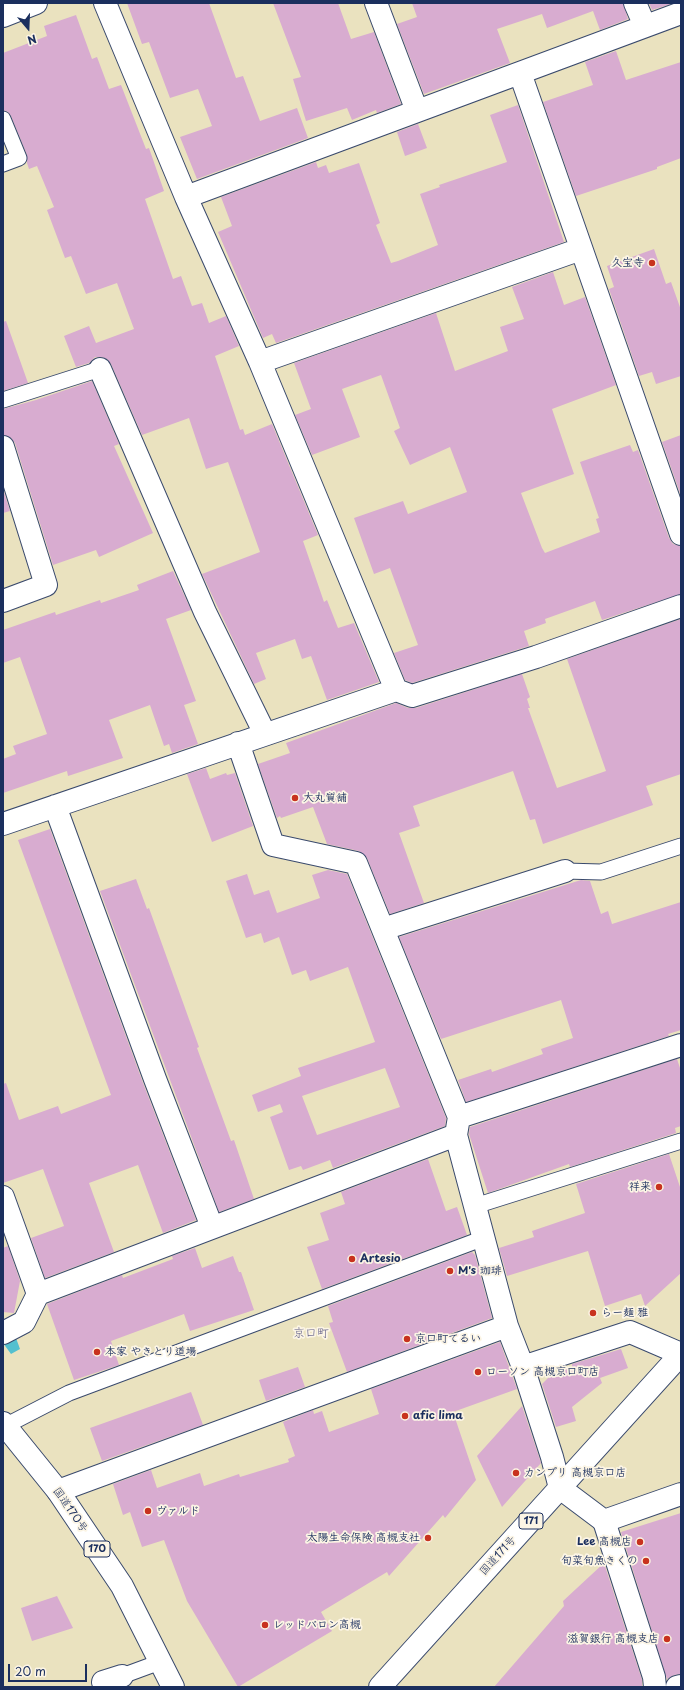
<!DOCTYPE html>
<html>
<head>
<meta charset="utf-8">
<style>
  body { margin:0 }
  #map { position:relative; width:684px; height:1690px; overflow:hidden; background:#eae2bf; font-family:"Playpen Sans",sans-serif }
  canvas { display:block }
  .frame { position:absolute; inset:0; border:4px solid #1b2f5e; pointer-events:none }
  .north { position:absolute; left:8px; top:8px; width:40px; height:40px; -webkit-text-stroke:3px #fcf5e5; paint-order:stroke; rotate:161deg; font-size:11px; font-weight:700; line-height:16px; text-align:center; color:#1b2f5e }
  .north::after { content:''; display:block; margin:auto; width:14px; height:18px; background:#1b2f5e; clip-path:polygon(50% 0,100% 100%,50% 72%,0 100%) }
  .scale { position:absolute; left:8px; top:1664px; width:79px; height:18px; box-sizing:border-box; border:2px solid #1b2f5e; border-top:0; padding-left:5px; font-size:12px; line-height:14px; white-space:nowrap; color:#1b2f5e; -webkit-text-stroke:3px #fcf5e5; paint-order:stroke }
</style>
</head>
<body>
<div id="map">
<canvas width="684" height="1690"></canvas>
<div class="frame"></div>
<div class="north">N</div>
<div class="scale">20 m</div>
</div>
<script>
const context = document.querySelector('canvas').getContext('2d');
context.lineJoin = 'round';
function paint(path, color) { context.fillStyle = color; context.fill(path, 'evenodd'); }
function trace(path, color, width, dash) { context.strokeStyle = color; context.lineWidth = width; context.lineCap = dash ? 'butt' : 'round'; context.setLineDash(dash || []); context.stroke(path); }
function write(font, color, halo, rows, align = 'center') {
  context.font = font + ' "Playpen Sans","Klee One",sans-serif'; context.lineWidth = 3.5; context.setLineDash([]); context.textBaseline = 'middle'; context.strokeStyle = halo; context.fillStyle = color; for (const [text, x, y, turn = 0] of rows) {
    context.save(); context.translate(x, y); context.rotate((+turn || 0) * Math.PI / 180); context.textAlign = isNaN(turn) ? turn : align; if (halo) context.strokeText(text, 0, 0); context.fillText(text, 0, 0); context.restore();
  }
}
paint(new Path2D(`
  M3,1320L16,1338L20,1349L11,1354L3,1343Z`), '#54c0cf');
paint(new Path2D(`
  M127,3H209L236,78L243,76L260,121L297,108L308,138L197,179L180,137L212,126L198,89L170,98L149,42L142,44Z
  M273,3H338L351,39L374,32L401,104L377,113L376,110L352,120L347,108L306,121L293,79L301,77Z
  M412,3H623L628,19L600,30L593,11L547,28L542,14L497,29L510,63L424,94L397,24L417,17Z
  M649,3H671V4L652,10Z
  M76,15L92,59L97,57L109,89L121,85L146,149L149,148L164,191L145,199L173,279L181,276L192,306L202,303L209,323L226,316L239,346L215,356L240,430L243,429L245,435L272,424L318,535L303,541L324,602L327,600L338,628L354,623L379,682L327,700L311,656L302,659L295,639L256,653L266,679L254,684L202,574L260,552L228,462L206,469L189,418L142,435L111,364L107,359L101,357H95L89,363L76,367L64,336L89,326L96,343L134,329L117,283L86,294L71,256L65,258L47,210L54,207L37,166L29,169L27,163V155L11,116L8,112L3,110V53L47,36L44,26Z
  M616,51L626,80L681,62V158L657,167V169L576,196L543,102L593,85L585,62Z
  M518,105L564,242L276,343L272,334L263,338L218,232L232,226L221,197L316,162L318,168L326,165L329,173L359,163L380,223L376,225L391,263L398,261L438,245L420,194L440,187L439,185L507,162L490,115Z
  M418,124L427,148L405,156L397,132Z
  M654,249L666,284L671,282L681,310V376L656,384L652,372L639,376L609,289L614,287L607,266Z
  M553,272L564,305L585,297L616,385L552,409L574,474L521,493L542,548L545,553L600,532L596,519L599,518L580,462L630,445L633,452L638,450L669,538L673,544L681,546V594L602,620L595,601L545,619L546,623L524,631L529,646L412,683L405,680L394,653L418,645L390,568L374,574L354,518L403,501L408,514L467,492L450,447L410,465L394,431L400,428L381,375L342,389L360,437L312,455L295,415L311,409L294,363L436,313L455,371L508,351L500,327L524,319L512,287Z
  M6,321L28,383L3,391V322Z
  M92,381L119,444L114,446L153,533L99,557L96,550L53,565L15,443L11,438L3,435V409L36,400Z
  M681,435V496L662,442Z
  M3,489L10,511L3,513Z
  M173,571L191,610L166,619L196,701L184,705L198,744L172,753L169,744L164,746L150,705L109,720L123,758L68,776L67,771L3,793V759L16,754L13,746L47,734L20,657L3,663V630L55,612L56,615L100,600L101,603L139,590L137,585Z
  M681,619V774L646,786L653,805L543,844L535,819L530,820L513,771L413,806L420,826L399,833L424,903L390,914L367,858L359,851L327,844L313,807L281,818L280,816L277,818L258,764L290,753L286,743L396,703L408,708H416L522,674L530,697L527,699L530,708H528L557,788L606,771L567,659Z
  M206,768L210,779L226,773L227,775L235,773L253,826L212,842L187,774Z
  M50,829L143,1083L196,1220L163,1233L138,1165L89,1183L114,1252L45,1278L31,1238L64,1226L43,1169L3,1183V1084L6,1083L19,1120L58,1106L61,1114L111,1095L18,840Z
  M328,870L347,874L446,1118L445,1126L333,1168L330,1160L303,1170L301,1166L289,1170L270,1117L283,1112L280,1104L258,1112L252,1095L301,1076L298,1068L375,1042L348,967L310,981L306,970L292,975L279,937L264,943L261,933L246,938L226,881L247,874L254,895L269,890L277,913L320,898L312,875ZM385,1068L400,1107L317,1135L302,1096Z
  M136,879L147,909L149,908L199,1047L197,1048L231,1141L234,1140L254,1199L219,1212L100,891Z
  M581,880L590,881L601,914L608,911L612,924L681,902V1030L668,1034L669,1036L466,1102L458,1080L491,1069L492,1072L543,1054L541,1049L573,1038L561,1000L441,1039L399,937Z
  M677,1059L681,1071V1126L675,1128L676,1133L570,1167L569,1164L488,1193L469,1134L470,1127Z
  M669,1154L681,1190V1273L645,1306L641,1294L605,1306L588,1251L507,1276L499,1248L534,1237L532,1231L585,1213L576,1184Z
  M428,1159L446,1211L457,1207L467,1235L322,1289L307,1247L329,1240L320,1213L345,1204L341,1192Z
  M8,1246L20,1281L14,1313L3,1312V1248Z
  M195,1248L202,1268L233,1256L239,1272H241L254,1310L190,1331L184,1314L111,1341L119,1365L74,1380L47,1304L122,1275L123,1278L173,1259L172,1256Z
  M472,1252L475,1255L492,1318L347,1372L329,1323L333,1322L328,1306Z
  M500,1342L517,1389L453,1412L476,1480L445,1518L443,1515L389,1576L387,1572L321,1612L332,1631L238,1687L187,1601L164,1540L142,1547L130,1512L123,1515L113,1484L151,1470L157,1488L200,1473L204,1486L239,1474L240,1477L289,1462L288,1459L295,1456L283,1422L313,1410L314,1414L322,1411L329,1432L379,1414L371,1389Z
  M621,1349L628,1368L600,1378L602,1383L572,1407L576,1421L556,1427L542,1384L551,1375L572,1367V1364Z
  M298,1367L305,1387L266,1401L259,1380Z
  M191,1392L203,1425L102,1461L90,1428Z
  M522,1406L541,1463L502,1507L477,1456Z
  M681,1513V1674L674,1675L667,1679L621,1532Z
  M604,1563L642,1680V1687H494L564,1606L563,1601Z
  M57,1596L73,1628L32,1641L21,1608Z`), '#d8acd0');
const lane = new Path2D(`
  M3,119L19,158L3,164
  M3,400L100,369
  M565,871L601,872L681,846
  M475,1206L681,1141
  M5,1426L69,1393L484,1238
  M122,1676L160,1662`);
const street = new Path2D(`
  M105,3L186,197L260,362L396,690
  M376,3L417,111
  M635,3L645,26
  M3,16L36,3
  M520,73L681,534
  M186,197L681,13
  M260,362L581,249
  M100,369L205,612L265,734
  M3,447L46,585L3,601
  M238,743L273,845L356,863L459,1117L456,1135
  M55,806L155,1079L212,1227
  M3,824L396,690L412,696L536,657L681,606
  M383,929L565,871
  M459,1117L681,1045
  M3,1197L38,1294
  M3,1333L24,1322L38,1294L456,1135L507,1326L523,1367L552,1457L560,1488
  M523,1367L630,1332L681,1354
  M58,1491L507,1326
  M604,1521L654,1677L655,1687
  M103,1682L122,1676
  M677,1687L681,1686`);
const secondary = new Path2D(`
  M560,1488L604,1521L681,1494`);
const highway = new Path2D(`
  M3,1423L58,1491L122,1586L173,1687
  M380,1687L681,1354`);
trace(lane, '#3a4a6d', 17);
trace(street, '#3a4a6d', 24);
trace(secondary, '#3a4a6d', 24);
trace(highway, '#3a4a6d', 24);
trace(lane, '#fff', 15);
trace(street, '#fff', 22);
trace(secondary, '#fff', 22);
trace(highway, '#fff', 22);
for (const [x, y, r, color] of [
  [652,263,4,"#c8321e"],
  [295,798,4,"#c8321e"],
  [659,1187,4,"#c8321e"],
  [352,1259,4,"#c8321e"],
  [450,1271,4,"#c8321e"],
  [593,1313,4,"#c8321e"],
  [407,1339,4,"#c8321e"],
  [97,1352,4,"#c8321e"],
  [478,1372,4,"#c8321e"],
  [405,1416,4,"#c8321e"],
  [516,1473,4,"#c8321e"],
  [148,1511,4,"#c8321e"],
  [428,1538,4,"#c8321e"],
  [640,1542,4,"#c8321e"],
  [646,1561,4,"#c8321e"],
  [265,1625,4,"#c8321e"],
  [667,1639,4,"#c8321e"]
]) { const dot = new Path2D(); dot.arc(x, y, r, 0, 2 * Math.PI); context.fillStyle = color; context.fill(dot); trace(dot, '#fcf5e5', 1.5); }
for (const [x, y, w] of [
  [531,1521,24],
  [97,1549,26]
]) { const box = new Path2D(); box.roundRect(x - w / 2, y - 8, w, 16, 3); context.fillStyle = '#fcf5e5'; context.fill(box); trace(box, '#1b2f5e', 1); }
write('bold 10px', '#1b2f5e', null, [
  ["171",531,1521],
  ["170",97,1549]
]);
write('bold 11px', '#1b2f5e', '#fcf5e5', [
  ["久宝寺",644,263,"right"],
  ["大丸質舗",303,798],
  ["祥来",651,1187,"right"],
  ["Artesio",360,1259],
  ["M's 珈琲",458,1271],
  ["らー麺 雅",601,1313],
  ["京口町てるい",415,1339],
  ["本家 やきとり道場",105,1352],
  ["ローソン 高槻京口町店",486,1372],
  ["afic lima",413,1416],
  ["カンプリ 高槻京口店",524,1473],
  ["ヴァルド",156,1511],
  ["太陽生命保険 高槻支社",420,1538,"right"],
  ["Lee 高槻店",632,1542,"right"],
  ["旬菜旬魚きくの",638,1561,"right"],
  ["レッドバロン高槻",273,1625],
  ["滋賀銀行 高槻支店",659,1639,"right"]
], 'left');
write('11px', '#1b2f5e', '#fcf5e5', [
  ["国道170号",70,1510,55],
  ["国道171号",498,1556,-48]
]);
write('12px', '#5d5b86', '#fcf5e5', [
  ["京口町",311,1334]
]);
</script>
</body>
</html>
